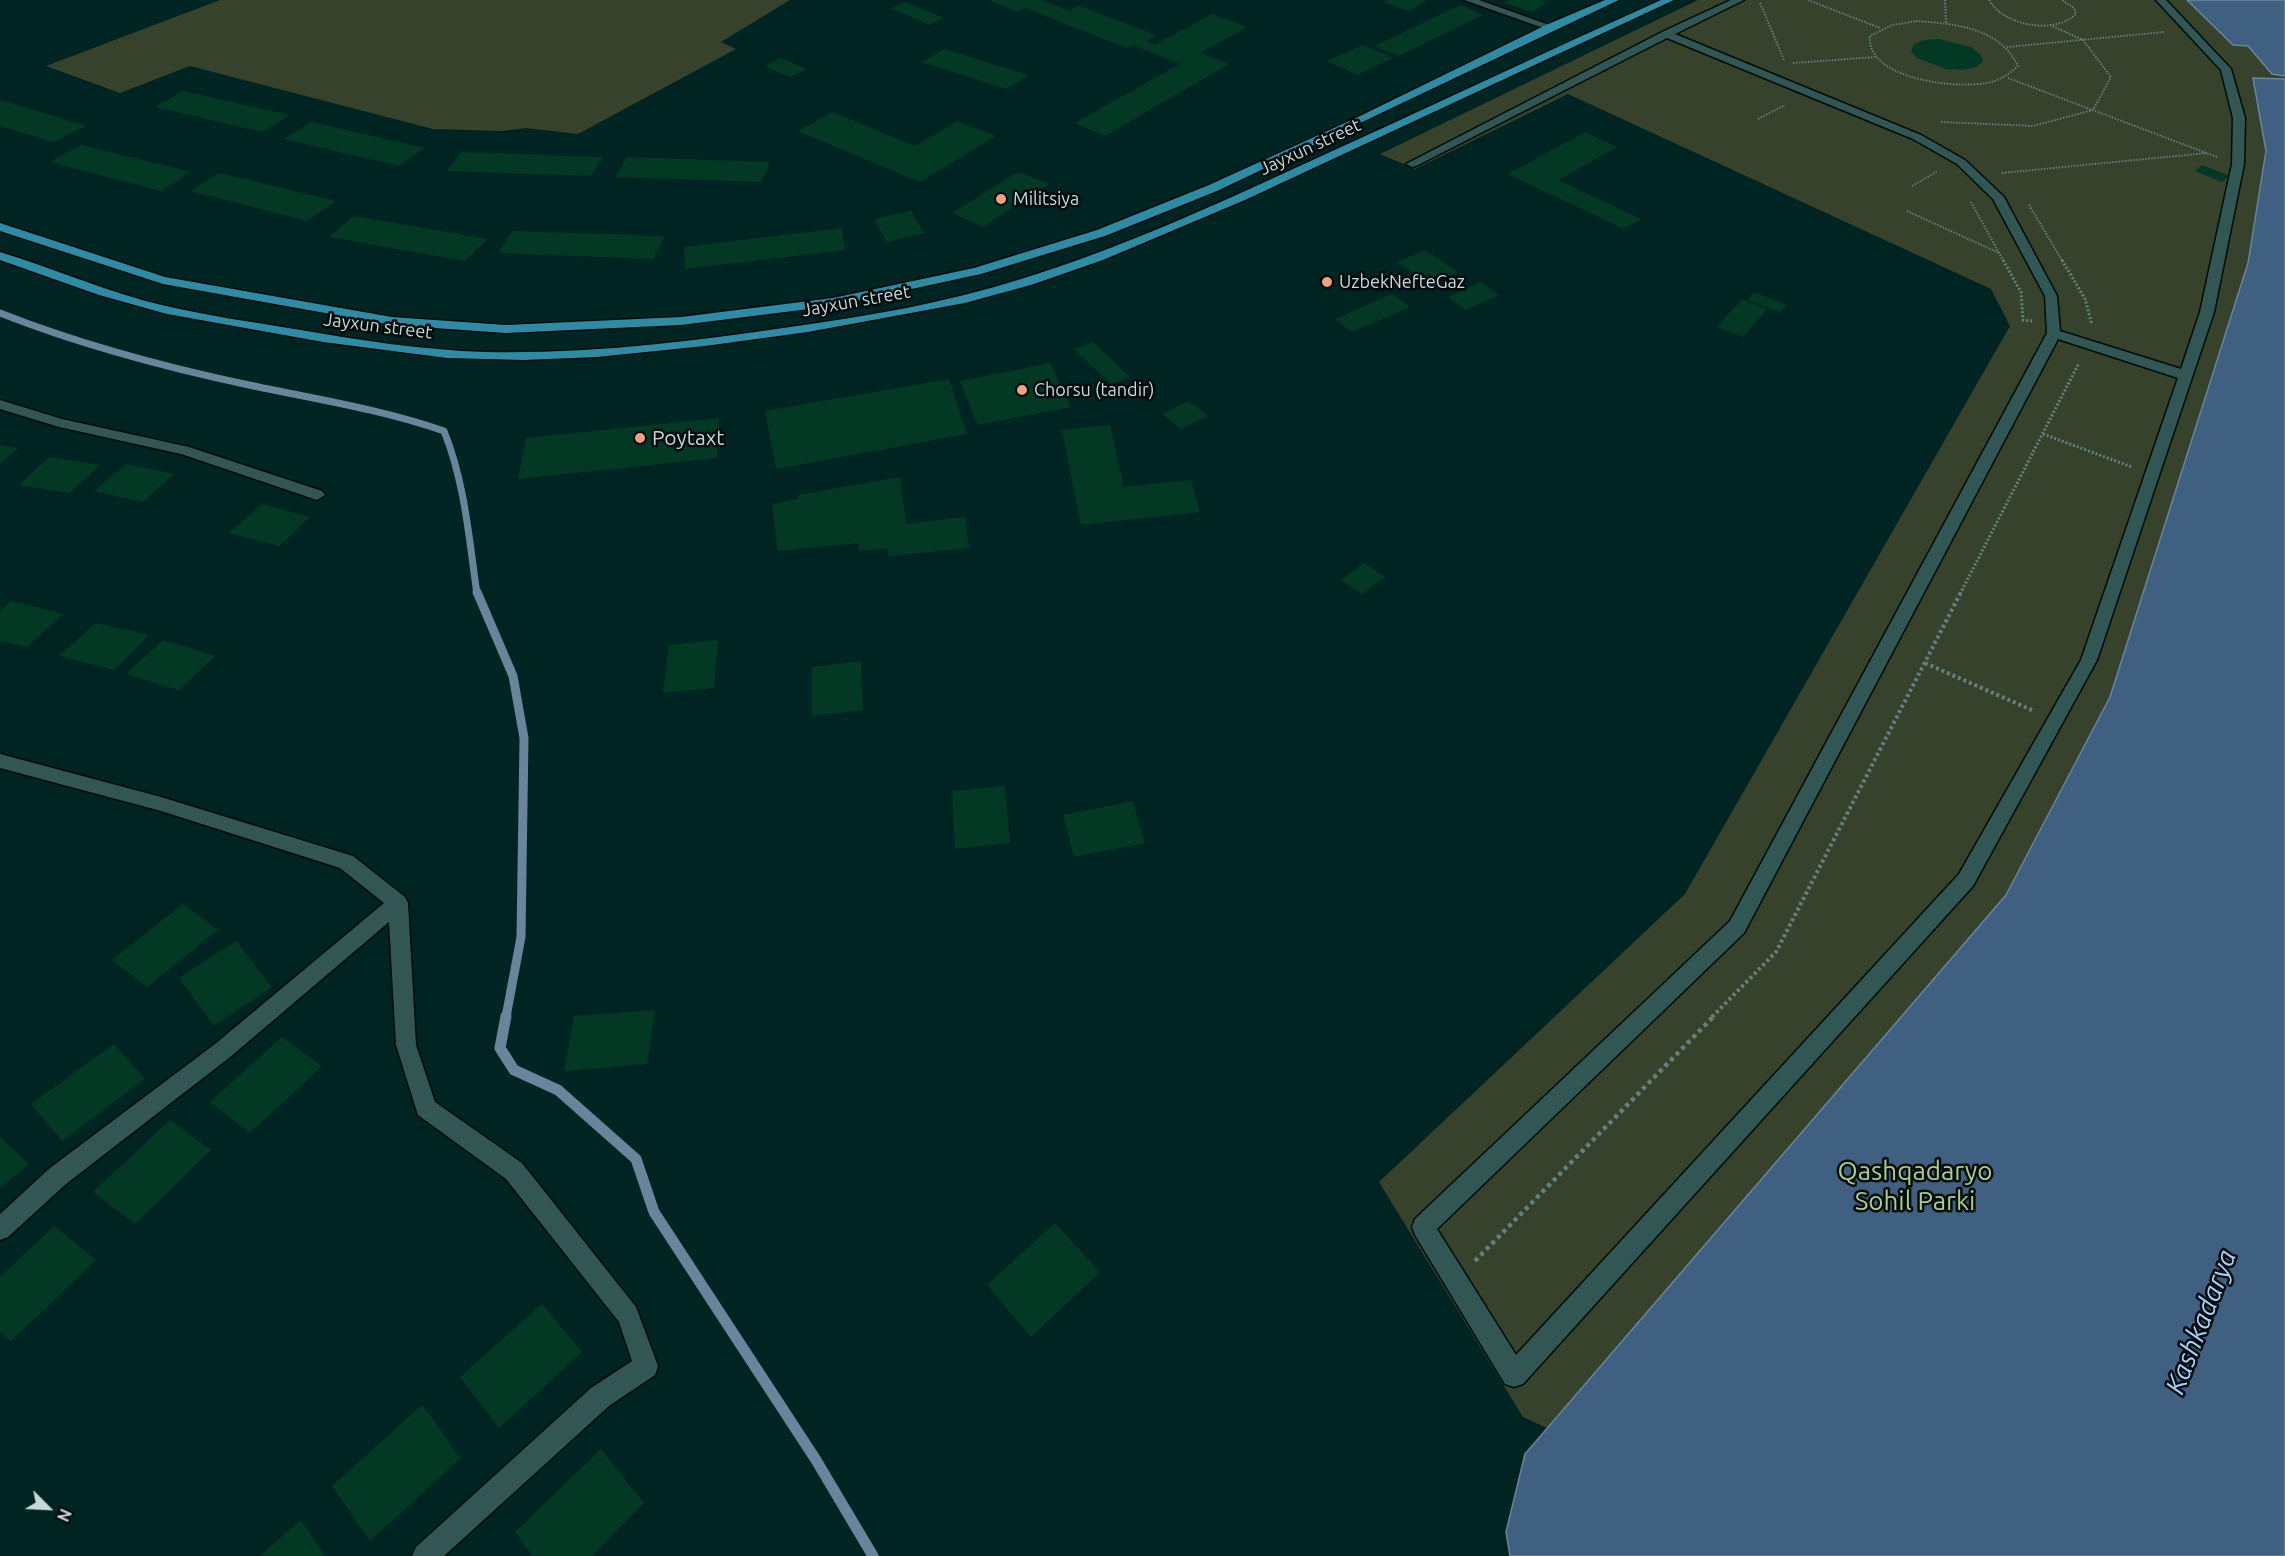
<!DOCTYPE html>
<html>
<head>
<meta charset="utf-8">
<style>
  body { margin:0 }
  #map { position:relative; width:2285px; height:1556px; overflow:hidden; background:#002422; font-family:Ubuntu,sans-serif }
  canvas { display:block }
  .north { position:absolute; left:18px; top:1478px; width:60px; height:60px; -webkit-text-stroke:4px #010a0a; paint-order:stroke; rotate:114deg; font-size:16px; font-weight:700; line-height:24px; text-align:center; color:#c7dad9 }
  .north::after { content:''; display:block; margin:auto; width:21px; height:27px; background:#c7dad9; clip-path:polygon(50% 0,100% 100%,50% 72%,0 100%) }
</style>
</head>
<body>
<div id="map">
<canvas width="2285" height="1556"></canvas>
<div class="north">N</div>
</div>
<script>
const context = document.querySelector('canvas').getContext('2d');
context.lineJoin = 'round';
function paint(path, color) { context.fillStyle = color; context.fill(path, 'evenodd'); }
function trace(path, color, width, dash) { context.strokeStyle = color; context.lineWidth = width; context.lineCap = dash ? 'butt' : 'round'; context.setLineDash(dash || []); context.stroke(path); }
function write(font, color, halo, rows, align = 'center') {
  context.font = font + ' Ubuntu,sans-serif'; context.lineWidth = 5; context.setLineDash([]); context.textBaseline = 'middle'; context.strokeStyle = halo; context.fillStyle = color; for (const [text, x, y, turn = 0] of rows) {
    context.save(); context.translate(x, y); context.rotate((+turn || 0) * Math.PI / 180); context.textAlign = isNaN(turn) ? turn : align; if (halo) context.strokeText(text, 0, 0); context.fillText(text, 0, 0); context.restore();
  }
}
paint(new Path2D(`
  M220,0H790L721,42L736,49L578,134L526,128L501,131L433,129L190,66L120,93L46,66Z
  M1698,0H2285V1556H1824L1523,1417L1379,1182L1685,894L2010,326L1991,289L1568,94L1415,169L1380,154Z`), '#36422c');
const water = new Path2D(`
  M2187,0H2285V76L2272,74L2248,46L2233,45Z
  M2253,78L2285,79V1556H1510L1506,1532L1525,1454L2006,895L2110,697L2248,263L2266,151Z`);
paint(water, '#406081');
trace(water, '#68859b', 1.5);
trace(new Path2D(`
  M0,313C81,345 164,367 249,385C315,399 380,409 444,431C465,483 469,539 477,594`), '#68859b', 7);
trace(new Path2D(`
  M477,592L513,676L524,738L521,937L506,1017`), '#68859b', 9);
trace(new Path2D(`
  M506,1016L500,1048L514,1070L558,1090L636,1159L654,1212L816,1460L873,1556`), '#68859b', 11);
paint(new Path2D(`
  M989,0H1041L1069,11L1079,6L1156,35L1146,41L1155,45L1212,14L1247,27L1200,53L1229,64L1105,136L1075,123L1180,64L1133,45L1127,48L1025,8L1018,12Z
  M1387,0H1424L1426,1L1410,11L1383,2Z
  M1509,0H1540L1547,2L1532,12L1504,3Z
  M905,2L944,18L929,25L891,8Z
  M1460,5L1483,15L1398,56L1375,46Z
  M1939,39L1971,47L1981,55L1983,62L1976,67L1963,70L1946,69L1917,58L1911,51L1914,44L1924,40Z
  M1363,45L1393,58L1357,75L1327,61Z
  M944,49L1028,75L1007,89L922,62Z
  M781,58L806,69L790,77L765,66Z
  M183,91L290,115L262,132L155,107Z
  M0,100L86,126L54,142L0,126Z
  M832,112L915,146L957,121L996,136L920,182L798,131Z
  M311,122L425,148L399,166L284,139Z
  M1585,132L1617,147L1558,180L1641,219L1624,229L1508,174Z
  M81,145L191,172L161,191L50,162Z
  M461,152L603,157L591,176L447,171Z
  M627,157L770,162L761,182L615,177Z
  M2202,165L2230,176L2222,182L2195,171Z
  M1018,172L1049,184L983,227L952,213Z
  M219,173L336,201L307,221L190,191Z
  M911,211L924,233L887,242L874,219Z
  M354,216L488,239L465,261L329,237Z
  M842,228L845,250L685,269L684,247Z
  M512,231L665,236L653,259L498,253Z
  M1425,250L1458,272L1430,284L1397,262Z
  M1481,282L1499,295L1466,310L1448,297Z
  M1754,292L1787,305L1780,312L1747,300Z
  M1392,294L1410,307L1352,332L1335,319Z
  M1742,299L1767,309L1743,337L1717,327Z
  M1093,342L1130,377L1111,384L1074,349Z
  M1050,363L1071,407L978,425L960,381Z
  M949,379L967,434L776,469L765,411Z
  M1188,401L1208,416L1181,429L1162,414Z
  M719,418L717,458L518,479L526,438Z
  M1110,425L1124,487L1191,480L1200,512L1081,525L1062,430Z
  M0,445L18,448L0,464Z
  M49,457L100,465L70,493L19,485Z
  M126,464L174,474L143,502L94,491Z
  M900,477L906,524L965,517L969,548L888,556V548L859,551V543L778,551L772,504L798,499V495Z
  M262,504L310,517L279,546L229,533Z
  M1364,563L1385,577L1362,594L1341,580Z
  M11,601L63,614L27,647L0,641V611Z
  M96,623L149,635L114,670L59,656Z
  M163,640L215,656L179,690L126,674Z
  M718,640L714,688L663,693L669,645Z
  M861,661L863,710L812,716V667Z
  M1005,786L1010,843L955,849L952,791Z
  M1133,801L1145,843L1074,857L1063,815Z
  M183,904L218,930L147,987L112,960Z
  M236,941L272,987L214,1026L179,978Z
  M655,1010L647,1064L564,1071L574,1016Z
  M282,1037L322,1066L250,1133L210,1102Z
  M114,1044L145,1079L62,1141L31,1104Z
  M170,1120L211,1150L135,1224L93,1192Z
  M0,1137L29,1164L0,1188Z
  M1055,1223L1100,1272L1031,1337L987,1285Z
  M54,1226L96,1260L11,1341L0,1332V1277Z
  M542,1304L582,1352L499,1428L460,1377Z
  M422,1405L461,1458L370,1541L332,1486Z
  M601,1449L644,1503L592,1556H533L515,1532Z
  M301,1520L325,1556H260Z`), '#033924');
const pedestrian = new Path2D(`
  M1731,0H1744L1675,34L1921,135L1965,160L2004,197L2057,296L2060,331L2181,369L2200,312L2232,164L2233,118L2221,70L2156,0H2166L2231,69L2245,118L2244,164L2214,312L2097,660L1973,886L1523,1384L1514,1387L1505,1384L1415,1235L1412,1227L1415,1219L1730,921L2047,333L2045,296L1993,199L1957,164L1913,139L1667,38L1416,166L1412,167L1406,164L1664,31ZM2058,339L2178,378L2081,660L1959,874L1516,1355L1437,1229L1744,933Z`);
const minor = new Path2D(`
  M1464,0H1479L1555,27L1546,29Z
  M0,400L62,419L189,447L322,491L325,495L317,500L181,454L59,427L0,409Z
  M0,754L161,797L353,856L405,897L408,903L416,1045L435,1102L522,1163L636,1307L658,1366L655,1375L609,1406L444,1556H412L416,1547L591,1388L632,1361L619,1322L506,1179L418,1115L396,1045L389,922L229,1058L66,1184L8,1237L0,1240V1214L50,1168L215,1044L384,903L340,868L161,811L0,768Z`);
const trunk = new Path2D(`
  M1605,0H1619L1217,191L1105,236L981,274L833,306L681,325L506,333L392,325L163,284L0,231V223L165,277L392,317L506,325L681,317L833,298L974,268L1097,230L1209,185L1358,117L1546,25Z
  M1661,0H1674L1245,200L1103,260L1031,285L965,303L808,332L705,346L597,357L524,360L447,358L323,342L167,314L99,295L0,260V252C56,269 109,293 166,306C209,316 252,322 295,329C358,340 422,350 486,352C587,354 690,342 790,327C868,316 946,303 1021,279C1118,249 1211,207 1304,164C1423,110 1541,54 1661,0Z`);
trace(pedestrian, '#000b0a', 3);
trace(minor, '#000b0a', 3);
trace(trunk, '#000b0a', 3);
trace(new Path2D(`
  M1808,0L1880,28
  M1945,0L1946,24
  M1989,0C2004,26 2054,35 2076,14L2074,8L2062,0
  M1760,3L1784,60
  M1916,21C1955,24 1999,27 2018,66C2008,75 1999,81 1986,83C1955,89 1866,79 1870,36L1892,25Z
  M2007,47L2164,32
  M1793,63L1875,57
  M2008,78L2217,157
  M1758,119L1785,105
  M1941,122L2033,126L2093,110L2111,77L2083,40L2050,25
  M2002,173L2207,153
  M1912,186L1938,171
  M1971,202L2004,262
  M2029,205L2063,262
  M1907,211L1999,253`), '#647f7e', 2, [1.5, 1.5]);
trace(new Path2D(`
  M2003,260L2021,292L2023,320L2032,321
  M2062,260L2085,299L2092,325
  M2043,434L2132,467
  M1960,594L2079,363`), '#647f7e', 3, [2, 2]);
trace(new Path2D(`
  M1925,663L2034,711
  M1712,1017L1776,952L1961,592`), '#647f7e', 4, [3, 3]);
trace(new Path2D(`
  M1475,1261L1714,1016`), '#647f7e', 4.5, [4, 4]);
paint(pedestrian, '#315653');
paint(minor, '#315653');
paint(trunk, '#2d8ca3');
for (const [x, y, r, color] of [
  [1001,199,6,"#f2a07f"],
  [1327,282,6,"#f2a07f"],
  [1022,390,6,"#f2a07f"],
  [640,438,6,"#f2a07f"]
]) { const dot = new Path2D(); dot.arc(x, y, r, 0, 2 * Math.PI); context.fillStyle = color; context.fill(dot); trace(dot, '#010a0a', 2); }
write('18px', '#c7dad9', '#010a0a', [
  ["Jayxun street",1310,147,-25],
  ["Jayxun street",856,301,-10],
  ["Jayxun street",378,326,7]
]);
write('18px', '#c7dad9', '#010a0a', [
  ["Militsiya",1013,199],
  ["UzbekNefteGaz",1339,282],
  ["Chorsu (tandir)",1034,390]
], 'left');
write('21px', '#c7dad9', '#010a0a', [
  ["Poytaxt",652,438]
], 'left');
write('26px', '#a9cd8c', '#010a0a', [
  ["Qashqadaryo",1915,1171],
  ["Sohil Parki",1915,1201]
]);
write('italic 27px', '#a5cffb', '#010a0a', [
  ["Kashkadarya",2201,1322,-69]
]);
</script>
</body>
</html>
